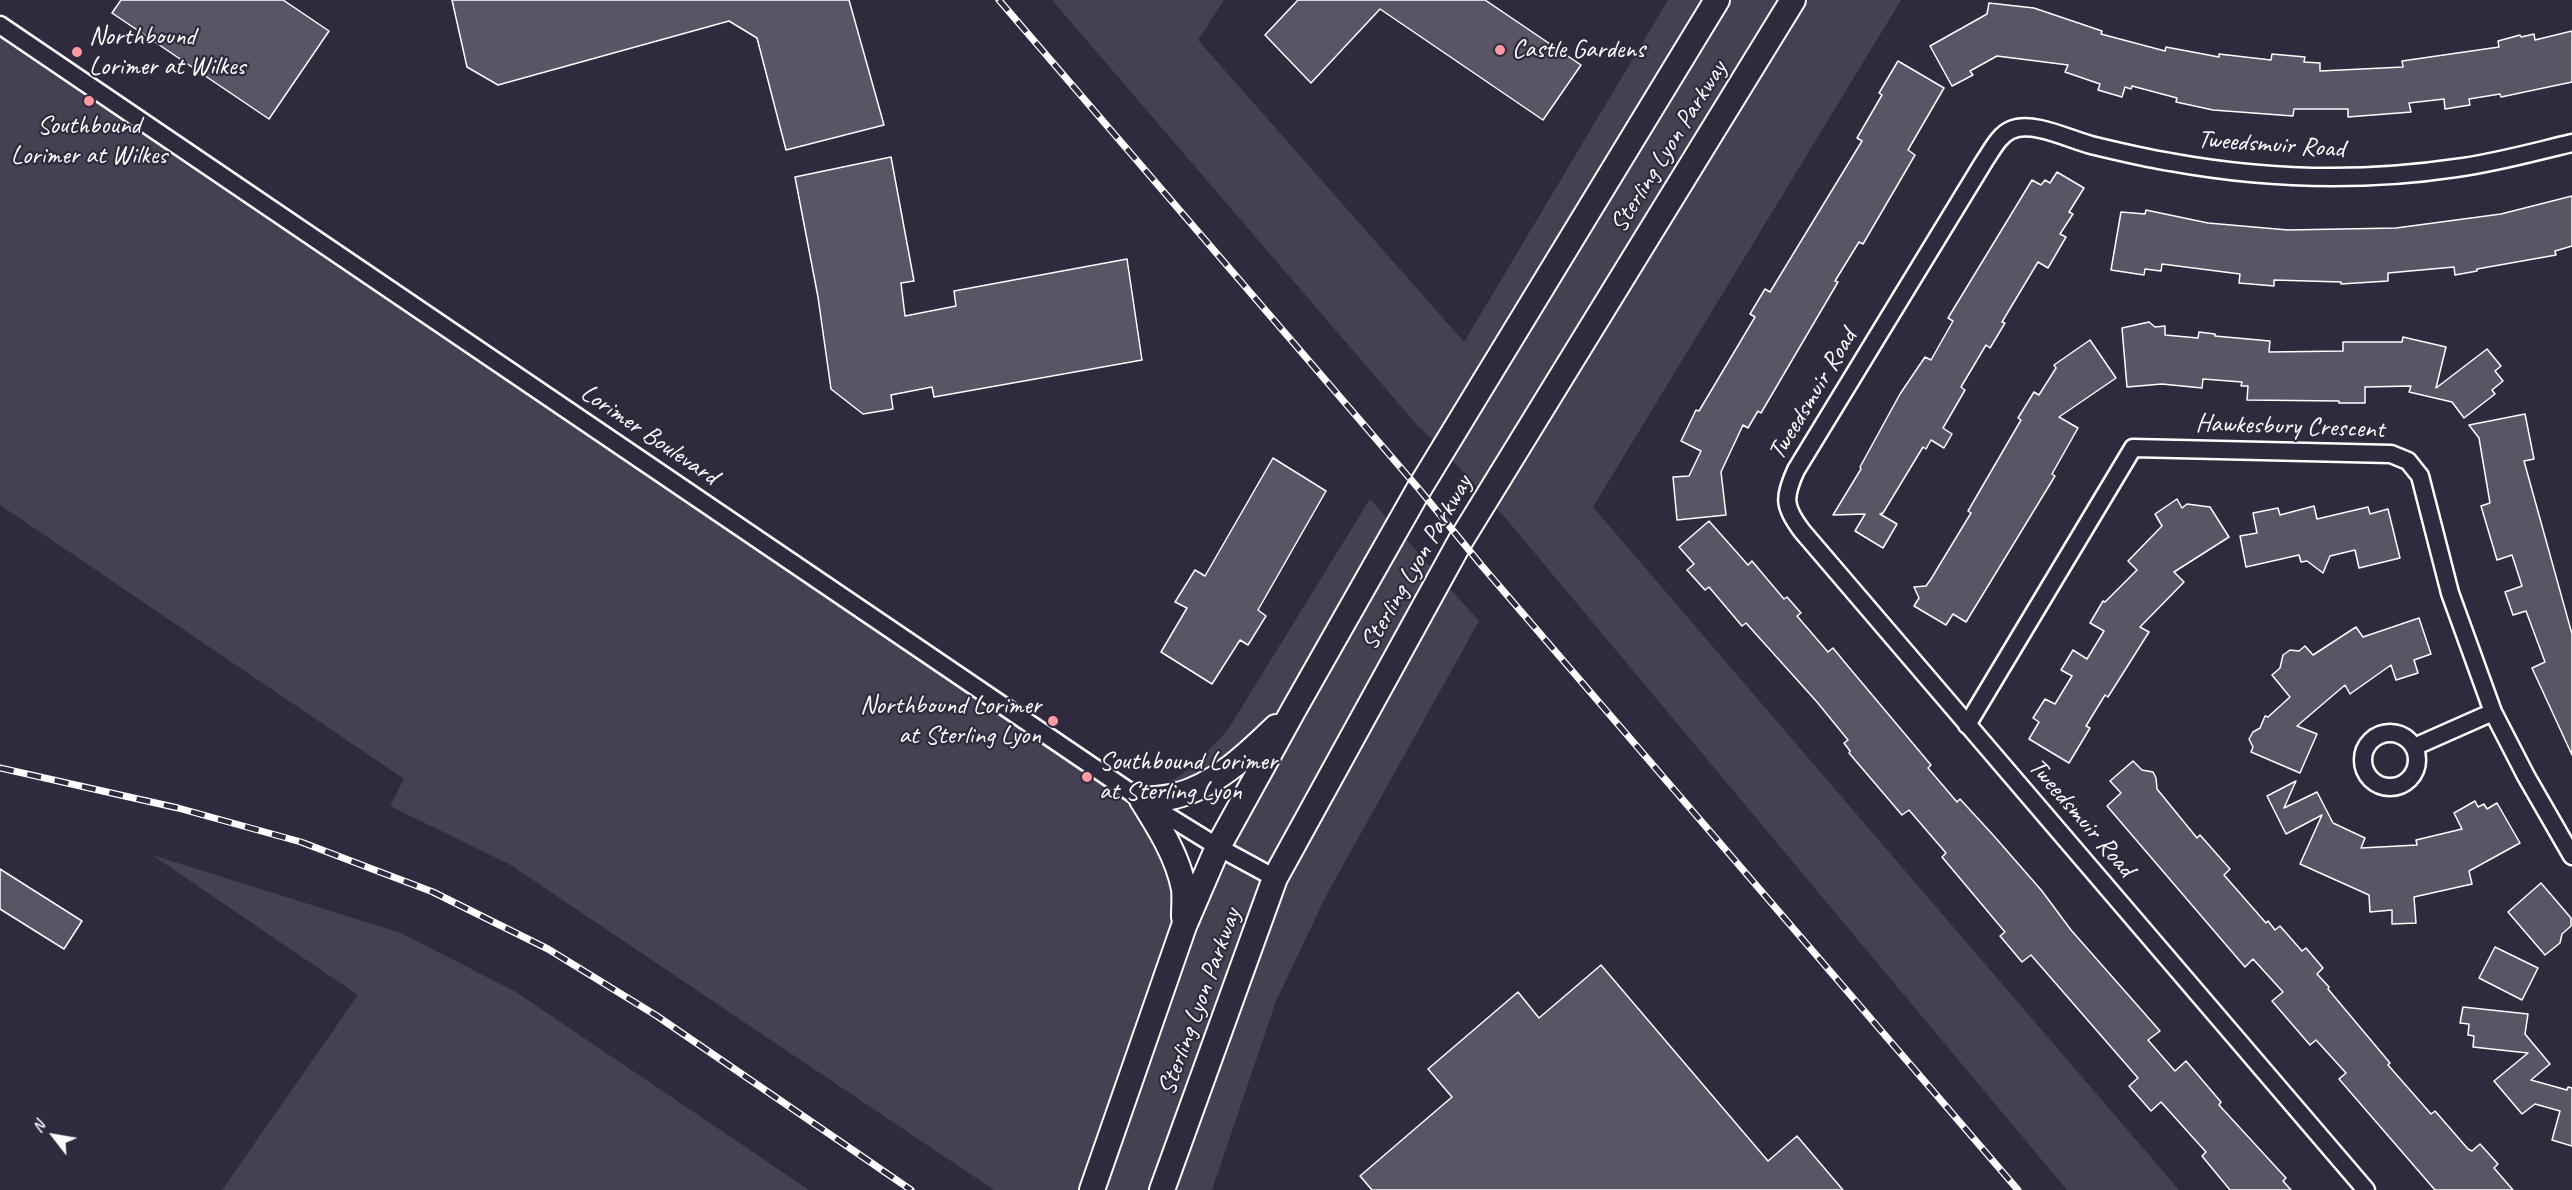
<!DOCTYPE html>
<html>
<head>
<meta charset="utf-8">
<style>
  body { margin:0 }
  #map { position:relative; width:2572px; height:1190px; overflow:hidden; background:#2f2a3d; font-family:Caveat,sans-serif }
  canvas { display:block }
  .north { position:absolute; left:24px; top:1106px; width:60px; height:60px; -webkit-text-stroke:4px #2f2a3d; paint-order:stroke; rotate:301deg; font-size:16px; font-weight:700; line-height:24px; text-align:center; color:#fff }
  .north::after { content:''; display:block; margin:auto; width:21px; height:27px; background:#fff; clip-path:polygon(50% 0,100% 100%,50% 72%,0 100%) }
</style>
</head>
<body>
<div id="map">
<canvas width="2572" height="1190"></canvas>
<div class="north">N</div>
</div>
<script>
const context = document.querySelector('canvas').getContext('2d');
context.lineJoin = 'round';
function paint(path, color) { context.fillStyle = color; context.fill(path, 'evenodd'); }
function trace(path, color, width, dash) { context.strokeStyle = color; context.lineWidth = width; context.lineCap = dash ? 'butt' : 'round'; context.setLineDash(dash || []); context.stroke(path); }
function write(font, color, halo, rows, align = 'center') {
  context.font = font + ' Caveat,sans-serif'; context.lineWidth = 4.5; context.setLineDash([]); context.textBaseline = 'middle'; context.strokeStyle = halo; context.fillStyle = color; for (const [text, x, y, turn = 0] of rows) {
    context.save(); context.translate(x, y); context.rotate((+turn || 0) * Math.PI / 180); context.textAlign = isNaN(turn) ? turn : align; if (halo) context.strokeText(text, 0, 0); context.fillText(text, 0, 0); context.restore();
  }
}
paint(new Path2D(`
  M1052,0H1224L1198,40L1464,342L1668,0H1901L1593,507L2179,1190H2067L1508,521L1443,450L1417,425Z
  M0,25L1142,800L1191,768L1227,731L1370,499L1479,621L1326,896L1276,1001L1212,1190H994L509,864L390,806L404,779L0,505ZM1291,713L1184,923L1163,834L1174,797Z
  M152,855L401,933L516,992L809,1190H222L358,995Z`), '#464152');
const building = new Path2D(`
  M121,0H283L329,31L269,119L112,13Z
  M452,0H849L884,125L786,150L757,38L729,21L498,85L467,67Z
  M1298,0H1485L1581,65L1543,120L1380,9L1311,83L1265,35Z
  M1989,3L2034,8L2102,31L2101,34L2165,51L2166,47L2219,57V54L2271,60L2272,54L2305,57L2304,62L2320,63V71L2403,67L2402,61L2499,47L2498,41L2520,35L2521,37L2534,34L2535,40L2572,31V82L2501,97L2500,94L2469,99L2470,105L2445,109L2444,99L2409,103L2411,112L2348,117V109H2294L2293,116L2213,110L2176,102L2177,98L2132,86L2131,89L2125,87L2122,97L2098,90L2100,84L2065,72L2068,65L1997,56L1970,71L1973,75L1952,86L1930,46L1987,14Z
  M1898,61L1944,88L1908,150L1915,155L1863,244L1859,242L1835,281L1838,282L1761,413L1758,411L1748,428L1743,425L1721,472L1726,515L1677,520L1673,477L1689,476L1701,451L1681,441L1696,410L1699,411L1755,317L1750,314L1765,289L1770,292L1862,141L1857,138L1882,95L1879,93Z
  M891,157L914,281L901,283L905,316L956,306L954,291L1127,259L1142,360L934,397L932,387L891,395L893,409L863,414L831,389L818,297L795,177Z
  M2057,172L2084,188L2069,212L2073,214L2060,234L2066,237L2048,268L2038,262L2002,322L2005,323L1990,348L1986,345L1961,387L1965,390L1943,428L1952,434L1944,448L1931,440L1926,449L1923,447L1883,513L1880,514L1897,524L1883,548L1855,531L1865,514L1833,515L1861,469L1860,467L1900,394L1925,357L1931,360L1953,321L1948,318L2032,180L2041,185L2045,180L2050,183Z
  M2572,196V246L2555,251L2556,255L2477,269V271L2455,275L2454,267L2388,273V281L2341,284V282L2274,280V286L2239,283L2240,274L2162,264L2161,271L2145,269L2144,275L2111,270L2121,212L2145,214L2146,210L2208,223L2288,230L2396,228L2501,214Z
  M2149,322L2155,327L2165,326V335L2198,338L2199,332L2215,334V336L2270,341L2269,352L2343,351V342H2402L2403,337L2446,347L2436,388L2487,349L2501,366L2495,371L2503,381L2492,390L2495,394L2464,418L2452,402L2409,392L2411,386L2365,387V403H2339V401L2247,400L2248,386H2241L2242,382L2203,379L2202,388L2162,384L2127,387L2122,328Z
  M2090,340L2116,378L2059,417L2078,428L2052,474L2055,476L1966,622L1953,614L1946,625L1914,606L1919,598L1914,587L1926,586L1931,579L1971,513L1968,511L2021,420L2018,418L2034,392L2039,395L2056,368L2054,365Z
  M2525,414L2534,459L2524,461L2572,634V755L2532,668L2545,662L2526,611L2513,615L2505,592L2522,586L2512,555L2497,560L2481,506L2490,503L2479,438L2469,425Z
  M1273,458L1326,491L1258,610L1266,616L1248,645L1240,640L1212,684L1161,652L1187,608L1175,602L1195,570L1205,576Z
  M2177,499L2182,508L2187,504L2210,507L2229,537L2174,572L2184,582L2140,627L2149,632L2108,697L2105,695L2086,726L2090,728L2069,763L2029,739L2039,722L2033,718L2045,699L2055,704L2072,676L2061,670L2073,650L2087,659L2104,631L2090,623L2103,601L2105,602L2137,570L2128,561L2162,526L2155,514Z
  M2314,506L2317,519L2368,507L2370,514L2388,509L2400,558L2359,568L2355,550L2330,556L2323,573L2307,561L2301,562L2299,555L2246,567L2240,536L2257,533L2253,513L2278,508L2280,515Z
  M1709,521L1748,565L1752,561L1784,599L1787,597L1801,613L1797,616L1828,652L1833,648L1847,665L1931,765L1928,768L1957,802L1960,799L1994,836L2042,891L2071,930L2160,1031L2148,1040L2175,1071L2186,1061L2221,1102L2219,1105L2286,1178L2283,1181L2291,1190H2230L2202,1156L2206,1152L2161,1102L2151,1111L2129,1086L2138,1078L2031,955L2022,962L2000,936L2005,932L1942,857L1946,853L1909,810L1902,815L1849,753L1850,751L1844,743L1848,740L1817,702L1746,623L1742,626L1709,587L1705,590L1687,570L1694,564L1679,547Z
  M2419,618L2431,654L2414,660L2418,673L2396,680L2391,665L2350,694L2345,685L2297,726L2317,734L2300,773L2251,752L2253,747L2249,739L2253,732L2260,728L2265,716L2268,717L2290,697L2272,675L2280,668L2283,655L2290,650L2299,651L2305,646L2313,655L2356,627L2363,637Z
  M2133,761L2142,770L2153,772L2156,778L2157,789L2197,838L2200,835L2230,869L2224,875L2266,923L2268,921L2275,930L2280,926L2302,951L2306,948L2323,968L2317,974L2329,987L2328,989L2390,1063L2388,1065L2431,1114L2435,1111L2468,1149L2472,1151L2480,1144L2498,1164L2494,1168L2513,1190H2435L2339,1079L2346,1073L2316,1040L2310,1045L2272,1001L2283,992L2253,959L2245,967L2107,806L2121,793L2110,781Z
  M2296,781L2284,808L2317,792L2333,823L2365,838L2361,848L2417,845L2416,840L2462,829L2454,813L2475,801L2478,807L2484,804L2487,809L2497,803L2520,843L2469,871L2472,884L2414,897L2416,923L2392,924V910L2370,912L2369,895L2300,864L2322,815L2286,834L2267,796Z
  M0,869L82,921L64,949L0,909Z
  M2541,883L2571,918V926L2562,934L2560,943L2545,955L2508,912Z
  M2495,947L2538,968L2522,1000L2479,978Z
  M1601,965L1768,1161L1797,1136L1843,1190H1372L1360,1176L1452,1097L1428,1069L1518,992L1539,1018Z
  M2463,1007L2528,1014L2525,1034L2550,1064L2531,1080L2567,1090L2568,1087L2572,1088V1146L2552,1140L2560,1111L2535,1104L2522,1114L2494,1081L2528,1053L2473,1047L2474,1036L2468,1035L2469,1024L2460,1023Z`);
paint(building, '#595564');
trace(building, '#fff', 1.5);
const street = new Path2D(`
  M0,25L1142,800L1218,847L1275,878
  M1967,725L2133,448L2391,454L2408,461L2420,476L2450,593L2493,712L2526,776L2572,856
  M2363 760a27 27 0 1 1 54 0a27 27 0 1 1-54 0Z
  M2414,747L2493,712
  M2366,1190L1802,531C1784,507 1783,498 1796,470L1985,160C1992,150 1999,135 2011,130C2034,120 2072,141 2095,146C2120,152 2145,158 2170,162C2263,179 2362,182 2456,168C2495,163 2534,152 2572,143`);
const secondary = new Path2D(`
  M1184,917C1184,908 1185,897 1184,889C1178,857 1159,827 1142,800C1153,799 1165,799 1175,796C1215,786 1247,755 1276,727
  M1092,1190L1184,926L1218,847L1293,711L1419,489L1717,0
  M1162,1190L1275,878L1461,540L1793,0`);
trace(street, '#fff', 21);
trace(secondary, '#fff', 28);
trace(street, '#2f2a3d', 16);
trace(secondary, '#2f2a3d', 24);
const rail = new Path2D(`
  M999,0L1419,489L1482,566L2018,1190
  M0,768L178,808L301,842L433,892L548,949L657,1016L911,1190`);
trace(rail, '#fff', 7);
trace(rail, '#2f2a3d', 4.5, [14]);
for (const [x, y, r, color] of [
  [1500,50,6,"#ff9aa2"],
  [77,52,6,"#ff9aa2"],
  [89,101,6,"#ff9aa2"],
  [1053,721,6,"#ff9aa2"],
  [1087,777,6,"#ff9aa2"]
]) { const dot = new Path2D(); dot.arc(x, y, r, 0, 2 * Math.PI); context.fillStyle = color; context.fill(dot); trace(dot, '#2f2a3d', 2); }
write('26px', '#fff', '#2f2a3d', [
  ["Northbound",89,37],
  ["Lorimer at Wilkes",89,67],
  ["Castle Gardens",1512,50],
  ["Southbound",89,126,"center"],
  ["Lorimer at Wilkes",89,156,"center"],
  ["Northbound Lorimer",1041,706,"right"],
  ["at Sterling Lyon",1041,736,"right"],
  ["Southbound Lorimer",1099,762],
  ["at Sterling Lyon",1099,792]
], 'left');
write('26px', '#fff', '#2f2a3d', [
  ["Tweedsmuir Road",2271,145,4],
  ["Sterling Lyon Parkway",1669,147,-58],
  ["Tweedsmuir Road",1813,395,-59],
  ["Hawkesbury Crescent",2290,427,2],
  ["Lorimer Boulevard",649,435,34],
  ["Sterling Lyon Parkway",1417,563,-60],
  ["Tweedsmuir Road",2081,818,49],
  ["Sterling Lyon Parkway",1200,1002,-70]
]);
</script>
</body>
</html>
